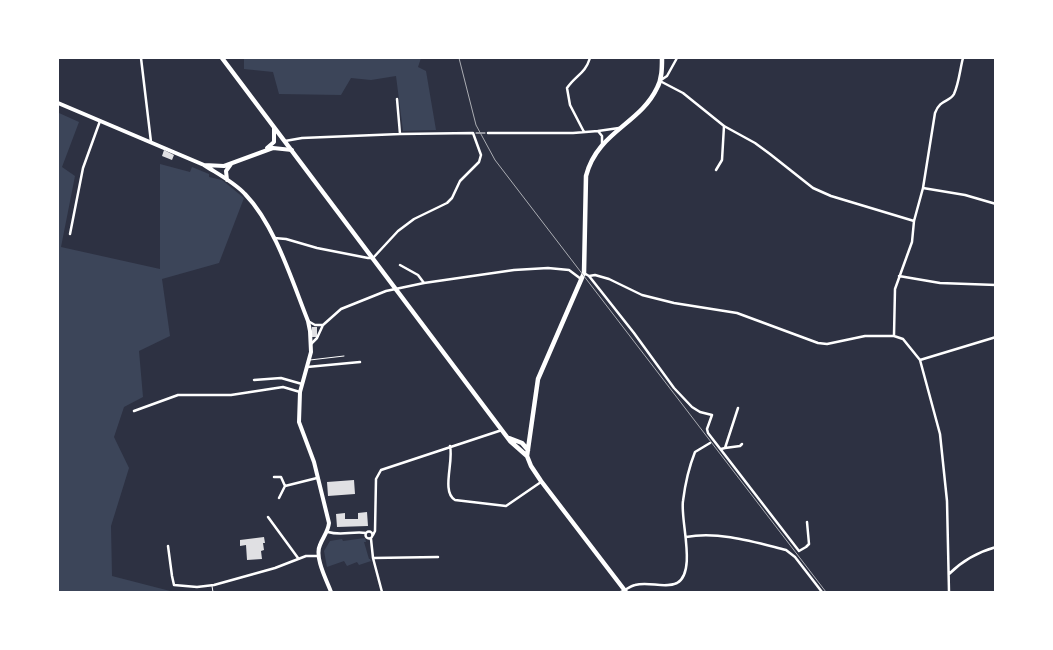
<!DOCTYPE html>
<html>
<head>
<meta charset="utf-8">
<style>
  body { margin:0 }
  #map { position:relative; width:1053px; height:650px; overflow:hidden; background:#2d3142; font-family:Karla,sans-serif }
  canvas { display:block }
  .frame { position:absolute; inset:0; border:59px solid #fff; pointer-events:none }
</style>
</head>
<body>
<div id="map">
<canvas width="1053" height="650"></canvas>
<div class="frame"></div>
</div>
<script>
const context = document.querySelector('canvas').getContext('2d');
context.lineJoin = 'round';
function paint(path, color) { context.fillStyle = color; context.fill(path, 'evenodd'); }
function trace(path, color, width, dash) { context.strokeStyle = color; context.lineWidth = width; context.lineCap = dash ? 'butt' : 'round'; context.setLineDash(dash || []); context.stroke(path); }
paint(new Path2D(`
  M244,58H421L418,67L426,71L436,130L403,131L396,76L371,80L351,78L341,95L279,94L273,72L244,69Z
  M59,113L79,122L62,167L75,176L61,247L160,269V164L190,172L192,167L209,174V177L222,180L244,198L219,263L162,279L170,336L139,351L143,397L124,407L114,437L129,468L111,526L112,576L174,592H58V118Z
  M365,538L366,542H364L369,559H370L371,561L359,565L357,562L347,566L344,561L327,567L324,551L330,541L342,539L343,541Z`), '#3c4559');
paint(new Path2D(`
  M164,150L174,155L172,160L162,156Z
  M312,327H317V337H312Z
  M354,480L355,494L328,496L327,482Z
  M367,512L368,526L337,527L336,514L345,513V519H358V513Z
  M264,537L265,543H263L264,550L261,551L262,559L247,560L246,545L240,546V540Z`), '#e0e0e3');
trace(new Path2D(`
  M476,133H485`), '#fff', 1);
trace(new Path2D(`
  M310,360L344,356
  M212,586L213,592`), '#fff', 1);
trace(new Path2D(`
  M141,58L151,142
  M661,80L667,76L677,58
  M660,81L683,93L724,126L755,143L770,154L813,188L831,196L914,221
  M397,99L400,134
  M598,131L619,128
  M584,132L570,105L567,88C576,75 585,74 590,58
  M488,133H573L598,131L602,136V145
  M716,170L722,160L724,126
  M923,188L965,195L996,204
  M70,234L83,168L100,121
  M274,238L286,239L317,248L368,258H373L398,231L414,219L447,203L452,198L460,181L479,162L481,155L473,133L400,134L302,138L285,141
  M400,265L418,275L424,283
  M584,273L589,276L595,275L609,279L642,295L674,303L737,313L818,343L827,344L865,336H894L903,339L920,360L940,434L947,501L949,592
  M589,276L634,333L674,388L692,407L700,412L712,415L707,429L708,433L799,551L806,547L809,544L807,522
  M899,276L940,283L996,285
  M308,321L315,325H323
  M894,335L895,289L912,242L914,221L923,188L935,113C940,99 950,102 954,94C959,83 960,69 963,58
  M311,344L317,338L323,325L341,309L386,291L424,283L514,270L548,268L569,270L581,279
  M920,360L996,337
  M307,367L360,362
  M254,380L281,378L302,384
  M134,411L178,395H231L283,387L300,392
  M450,446C454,461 441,492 455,500L506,506L541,482
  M725,448L740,446L742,444
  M721,449L725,448L738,408
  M274,477H281L285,486
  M279,498L285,486L317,478
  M268,517L298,558
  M365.5 535a3.5 3.5 0 1 1 7 0a3.5 3.5 0 1 1-7 0Z
  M328,532C341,536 353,531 366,533
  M373,535L375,531L376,479L381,470L502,430
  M686,537C719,531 754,542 786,550L795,557L822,592
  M371,539L373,558L382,592
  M168,546L172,576L174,585L197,587L214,585L275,568L306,556H318
  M373,558L438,557
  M949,574C962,561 978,552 996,547
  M621,592C626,590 630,586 635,585C649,581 664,589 677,583C697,572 680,520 683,501C685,485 689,467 695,452L710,443`), '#fff', 2.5);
trace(new Path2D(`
  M58,103L204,165L224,166L273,148L292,150
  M267,148L274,142V128
  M204,165C218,174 234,182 245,194C275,225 292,281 308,321L310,331L311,352L300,392L299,422L314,462L329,523C328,532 323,537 320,545C314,557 327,581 331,592
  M227,180L226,171L231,164`), '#fff', 4);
trace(new Path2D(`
  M222,58L510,441L527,456
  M509,438L522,443L528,450
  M626,592L541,481L531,466L527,456L538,379L584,273L586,176C597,132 640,124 657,88C662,79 662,68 662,58`), '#fff', 4.5);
trace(new Path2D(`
  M459,58L476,125L495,160L826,592`), '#abadb3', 1);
</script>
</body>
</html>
